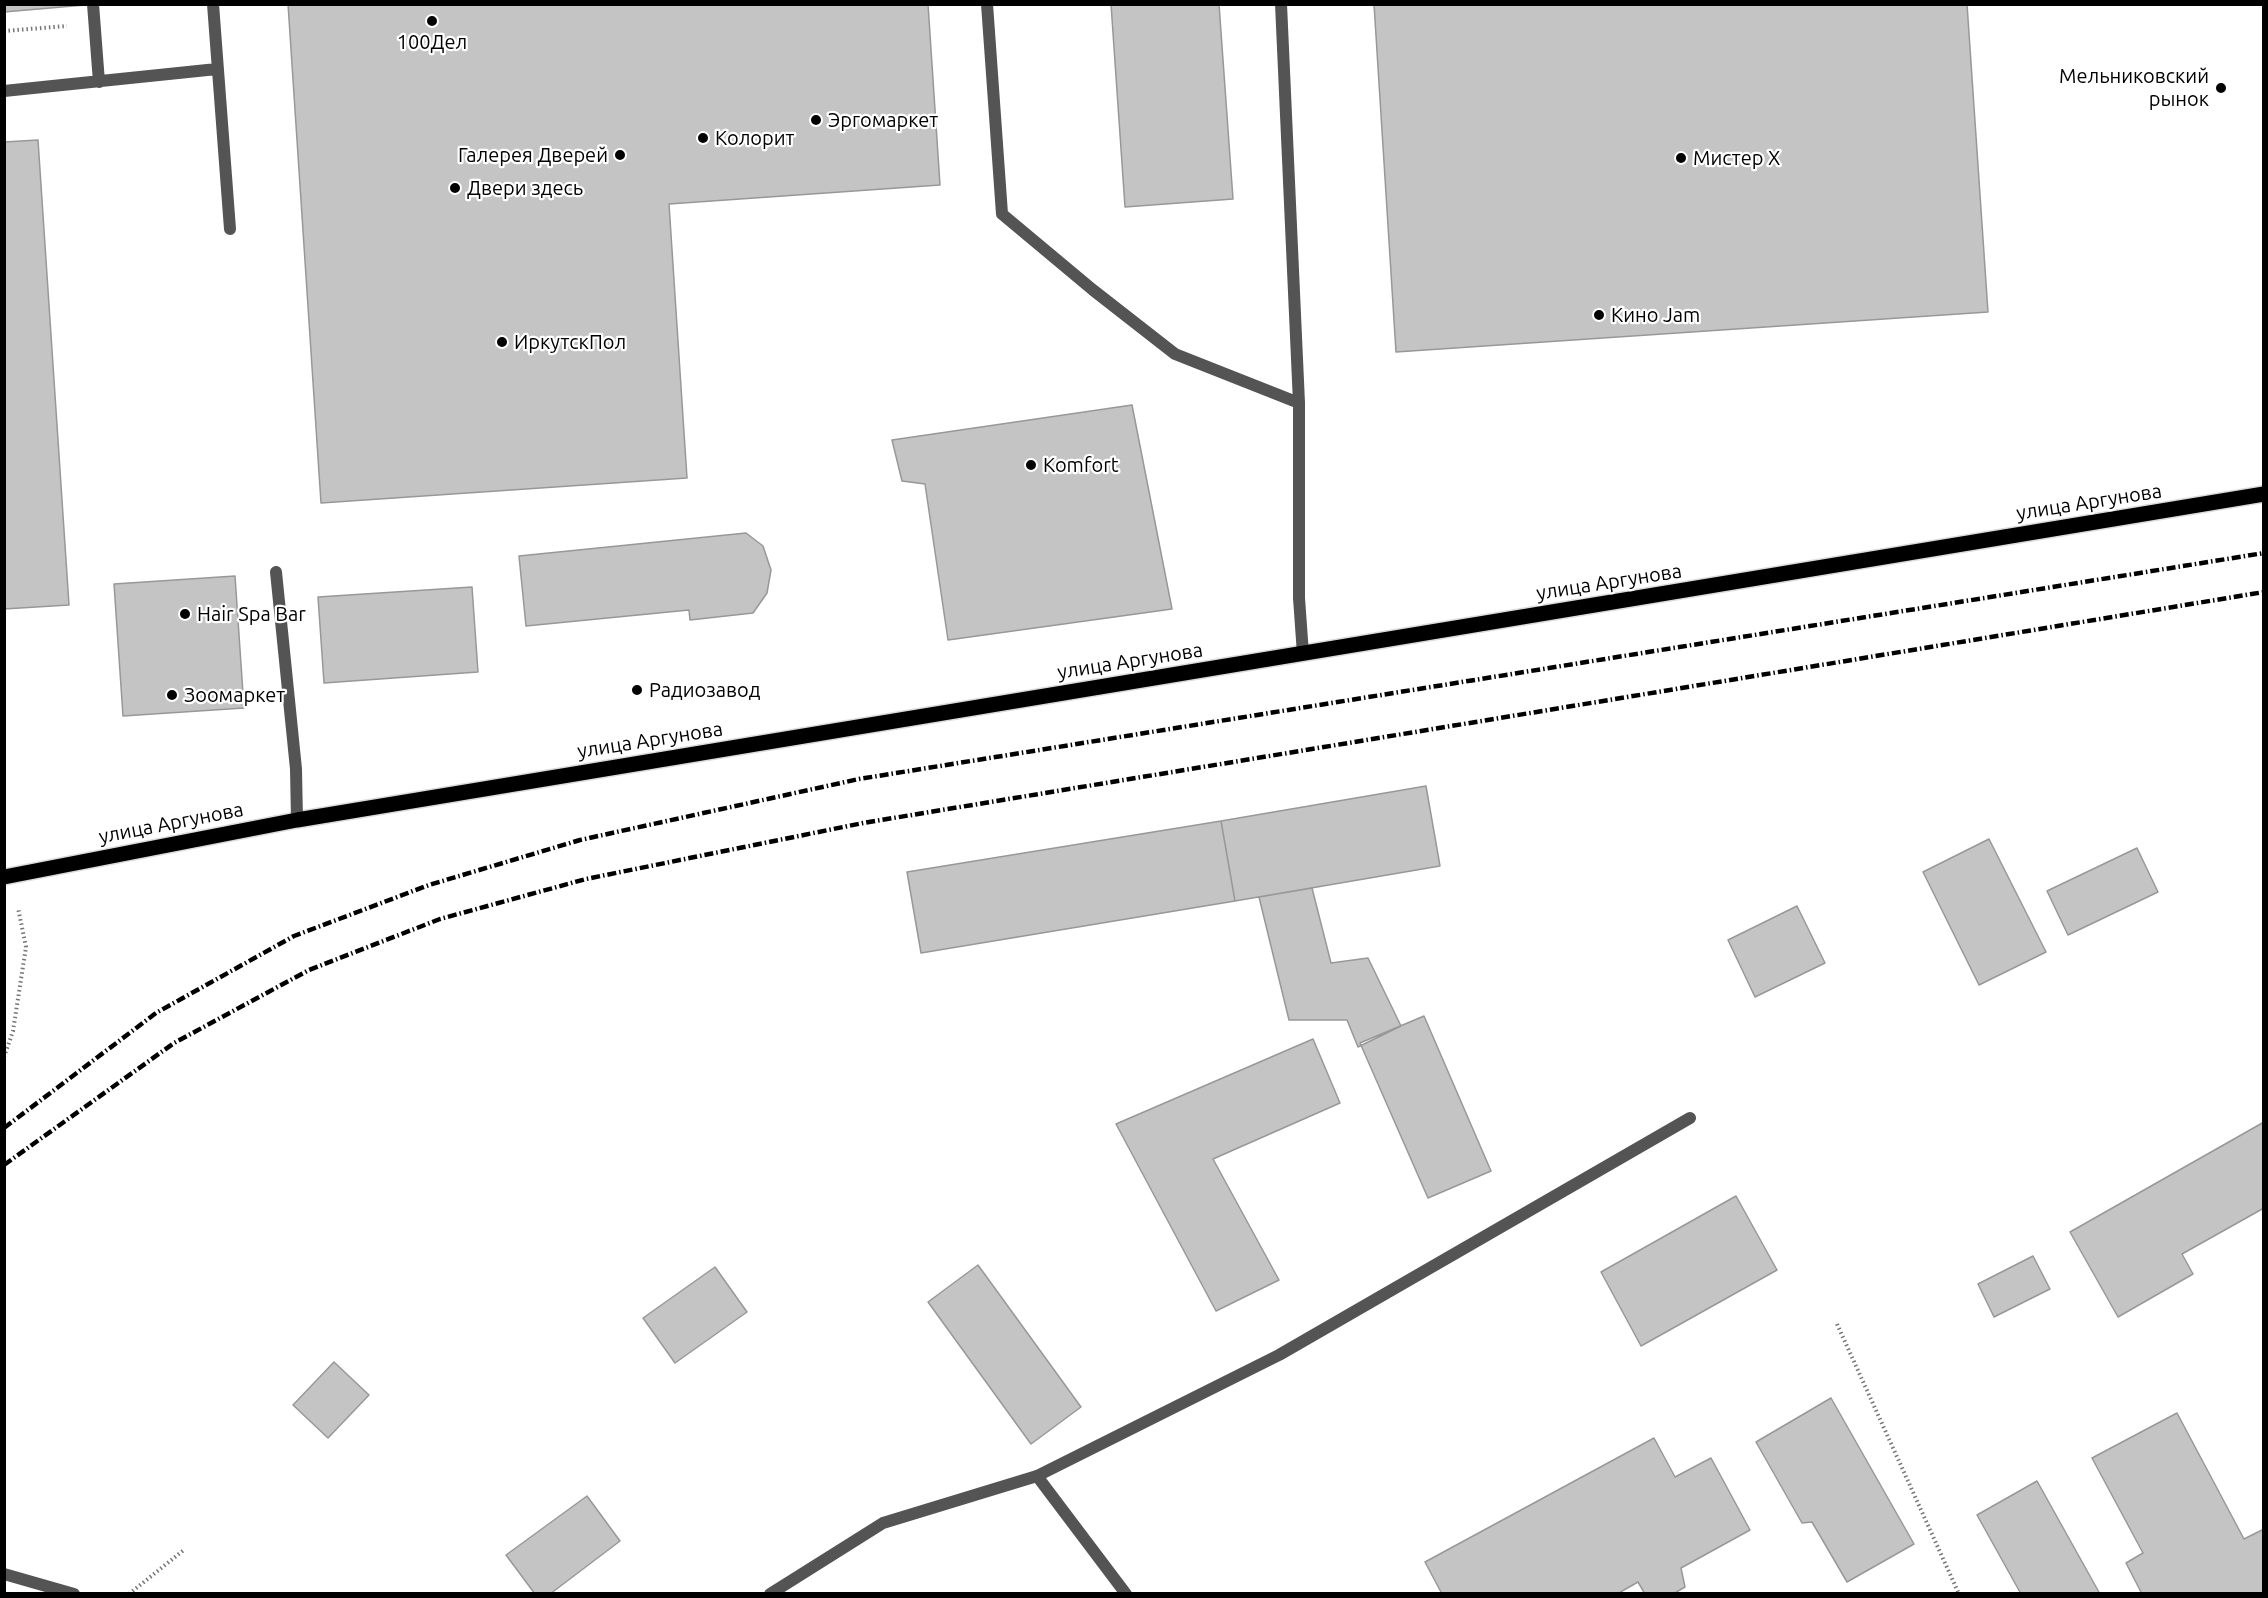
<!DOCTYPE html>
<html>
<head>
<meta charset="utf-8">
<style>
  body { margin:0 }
  #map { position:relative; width:2268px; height:1598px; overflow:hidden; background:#fff; font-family:Ubuntu,sans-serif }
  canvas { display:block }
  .frame { position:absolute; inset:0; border:6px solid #000; pointer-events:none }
</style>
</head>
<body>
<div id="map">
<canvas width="2268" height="1598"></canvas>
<div class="frame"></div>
</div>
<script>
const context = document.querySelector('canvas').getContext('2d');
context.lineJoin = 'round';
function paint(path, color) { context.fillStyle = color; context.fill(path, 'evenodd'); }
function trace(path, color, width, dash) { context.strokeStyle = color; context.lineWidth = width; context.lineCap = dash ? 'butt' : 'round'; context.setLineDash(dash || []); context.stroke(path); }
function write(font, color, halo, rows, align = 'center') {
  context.font = font + ' Ubuntu,sans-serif'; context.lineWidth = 4.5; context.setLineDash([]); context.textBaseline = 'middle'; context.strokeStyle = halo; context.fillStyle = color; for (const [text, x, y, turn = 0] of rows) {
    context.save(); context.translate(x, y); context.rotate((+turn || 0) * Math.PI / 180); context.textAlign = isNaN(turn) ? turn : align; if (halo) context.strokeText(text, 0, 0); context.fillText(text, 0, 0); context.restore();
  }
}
const building = new Path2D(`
  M4,4H85V5L4,12Z
  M288,4H928L940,185L669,204L687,478L321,503Z
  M1111,4H1219L1233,199L1125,207Z
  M1374,4H1967L1988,312L1396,352Z
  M38,140L69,605L4,609V142Z
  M1132,405L1172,609L948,640L925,484L902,481L892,440Z
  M746,533L763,546L771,570L767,593L753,613L690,620L689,610L526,626L519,556Z
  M235,576L244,708L123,716L114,584Z
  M472,587L478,672L324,683L318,597Z
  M1426,786L1440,866L1235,901L1221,821Z
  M1221,821L1235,901L921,953L907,872Z
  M1989,839L2046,952L1979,985L1923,872Z
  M2137,848L2158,892L2068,935L2047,891Z
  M1312,888L1331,963L1368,958L1401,1026L1358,1047L1347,1020H1289L1259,897Z
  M1797,906L1825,963L1755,997L1728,940Z
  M1424,1016L1491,1171L1428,1198L1360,1043Z
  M1313,1039L1340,1103L1213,1159L1279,1280L1216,1311L1116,1124Z
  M2264,1122V1208L2182,1254L2193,1274L2118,1317L2070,1232Z
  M1736,1196L1777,1270L1641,1346L1601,1272Z
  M2033,1256L2050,1289L1994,1317L1978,1284Z
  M978,1265L1081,1407L1031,1444L928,1302Z
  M715,1267L747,1312L675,1363L643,1318Z
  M334,1362L369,1395L328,1438L293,1405Z
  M1831,1398L1914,1544L1847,1582L1812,1522L1802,1523L1756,1442Z
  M2177,1413L2244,1539L2264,1529V1594H2142L2126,1563L2143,1553L2092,1458Z
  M1654,1438L1675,1477L1711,1458L1750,1530L1681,1568L1685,1587L1673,1594H1645L1638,1582L1617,1594H1442L1425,1562Z
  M2037,1481L2100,1594H2021L1977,1515Z
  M587,1496L620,1541L550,1594H535L506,1555Z`);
paint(building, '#c4c4c4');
trace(building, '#989898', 1.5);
const primary = new Path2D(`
  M4,877L297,820L2264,494`);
trace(primary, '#dbdbdb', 18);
trace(new Path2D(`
  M4,31L67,26
  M4,1057L13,1031L26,947L18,908
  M1837,1324L1959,1594
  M129,1594L185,1549`), '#767676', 4, [1.5, 3]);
trace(new Path2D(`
  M93,4L99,82
  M213,4L230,229
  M987,4L1002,214L1093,290L1175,354L1299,403V598L1303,654
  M1281,4L1299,403
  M4,91L217,69
  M276,572L296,769L297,820
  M1037,1476L1279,1355L1690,1118
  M4,1574L74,1594`), '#545454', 12);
trace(new Path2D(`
  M770,1594L883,1523L1037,1476L1126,1594`), '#545454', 12);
trace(primary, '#000', 15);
trace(new Path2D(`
  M4,1128L156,1013L294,936L429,885L580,840L859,779L2264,553
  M4,1165L174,1043L309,970L440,919L586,879L863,823L2264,592`), '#000', 4.5, [9, 3, 1.5, 3]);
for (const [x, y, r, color] of [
  [432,21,6,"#000"],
  [2221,88,6,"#000"],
  [816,120,6,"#000"],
  [703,138,6,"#000"],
  [620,155,6,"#000"],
  [1681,158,6,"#000"],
  [455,188,6,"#000"],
  [1599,315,6,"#000"],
  [502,342,6,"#000"],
  [1031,465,6,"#000"],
  [185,614,6,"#000"],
  [637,690,6,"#000"],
  [172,695,6,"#000"]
]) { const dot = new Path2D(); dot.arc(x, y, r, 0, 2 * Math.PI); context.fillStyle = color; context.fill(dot); trace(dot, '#fff', 2); }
write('20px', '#000', '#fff', [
  ["100Дел",432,42,"center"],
  ["Мельниковский",2209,76,"right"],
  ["рынок",2209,99,"right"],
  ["Эргомаркет",828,120],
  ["Колорит",715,138],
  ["Галерея Дверей",608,155,"right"],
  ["Мистер Х",1693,158],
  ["Двери здесь",467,188],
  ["Кино Jam",1611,315],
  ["ИркутскПол",514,342],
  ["Komfort",1043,465],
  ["Hair Spa Bar",197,614],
  ["Радиозавод",649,690],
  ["Зоомаркет",184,695]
], 'left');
write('20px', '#000', '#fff', [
  ["улица Аргунова",2089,502,-9],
  ["улица Аргунова",1609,582,-9],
  ["улица Аргунова",1130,661,-9],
  ["улица Аргунова",650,740,-9],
  ["улица Аргунова",171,823,-11]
]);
</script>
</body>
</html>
